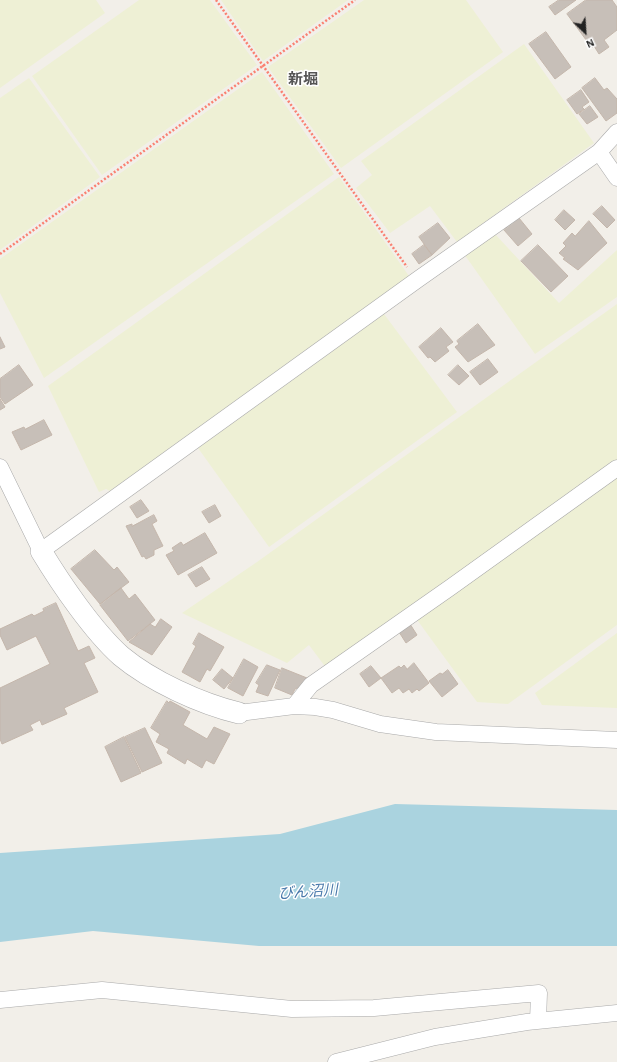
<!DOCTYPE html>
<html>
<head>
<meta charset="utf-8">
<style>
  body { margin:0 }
  #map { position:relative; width:617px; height:1062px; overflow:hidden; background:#f2efe9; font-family:"Alegreya Sans",sans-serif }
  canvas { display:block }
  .north { position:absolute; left:565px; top:12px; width:40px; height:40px; -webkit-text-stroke:3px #fff; paint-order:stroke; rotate:155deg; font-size:11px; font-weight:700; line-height:16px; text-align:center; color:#222 }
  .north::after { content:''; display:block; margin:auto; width:14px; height:18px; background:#222; clip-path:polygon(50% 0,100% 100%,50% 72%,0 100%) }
</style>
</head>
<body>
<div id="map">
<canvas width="617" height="1062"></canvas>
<div class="north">N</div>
</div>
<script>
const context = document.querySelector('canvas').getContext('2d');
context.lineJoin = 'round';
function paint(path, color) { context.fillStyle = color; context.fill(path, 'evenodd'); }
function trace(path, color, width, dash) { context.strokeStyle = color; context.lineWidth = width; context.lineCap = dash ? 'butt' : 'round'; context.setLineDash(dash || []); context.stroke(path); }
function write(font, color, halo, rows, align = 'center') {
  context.font = font + ' "Alegreya Sans","Noto Sans JP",sans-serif'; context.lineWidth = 3; context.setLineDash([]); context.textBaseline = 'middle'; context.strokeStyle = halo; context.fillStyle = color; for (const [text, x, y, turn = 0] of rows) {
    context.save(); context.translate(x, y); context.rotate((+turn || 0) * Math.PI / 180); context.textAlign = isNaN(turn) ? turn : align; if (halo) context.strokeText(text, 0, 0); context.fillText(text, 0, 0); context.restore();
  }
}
paint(new Path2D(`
  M0,0H96L105,13L0,88Z
  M139,0H210L257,65L102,175L32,76Z
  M221,0H348L263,61Z
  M364,0H466L503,52L341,168L268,67Z
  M524,44L594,143L457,242L430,206L390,233L356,188L372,175L361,161Z
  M262,72L334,174L44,378L0,293V259Z
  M29,78L100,177L0,250V98Z
  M339,177L409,276L110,491L106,489L99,492L48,386Z
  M495,234L559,303L617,250V297L535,354L464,254Z
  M617,304V460L327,669L309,645L287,663L182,613L257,562Z
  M384,314L457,412L269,547L198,448Z
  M617,471V625L508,704L477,702L415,617Z
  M617,633V708L542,705L535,693Z`), '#eef0d5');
paint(new Path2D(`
  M395,804L617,810V946H259L93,931L0,942V853L280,834Z`), '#aad3df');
const building = new Path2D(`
  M559,0H576L555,15L549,7Z
  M586,0H612L617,7V30L604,40L609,47L599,54L594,46L592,48L567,14Z
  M546,32L571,67L555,79L529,44Z
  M595,78L604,90L607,88L617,99V113L606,121L582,88Z
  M581,90L589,102L582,107L584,109L577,114L567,100Z
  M590,106L598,117L587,124L579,114Z
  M602,206L615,220L607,228L593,214Z
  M564,210L575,220L565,230L555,220Z
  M519,218L532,234L518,246L504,230Z
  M589,221L607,243L578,270L563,259L565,258L559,253L566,246L563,243L572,233L575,236Z
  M438,223L450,238L432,255L419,237Z
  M424,245L432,255L419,264L412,254Z
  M538,245L568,276L551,292L521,261Z
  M478,324L495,345L468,362L455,347L459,344L457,341Z
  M441,328L453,342L446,347L449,351L435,362L430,357L428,358L419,347Z
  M0,337L5,347L0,349Z
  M488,359L498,372L480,385L470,372Z
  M19,365L33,385L5,404L0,397V379Z
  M458,365L469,376L459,385L448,375Z
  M0,399L5,407L0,410Z
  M44,420L52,435L21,450L12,432L24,427L25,429Z
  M141,500L149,511L137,518L130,507Z
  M215,505L221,516L209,523L202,512Z
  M154,515L157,521L152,524L163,546L154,550V555L146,559L144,556L142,557L126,526L132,524V526Z
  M205,533L217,553L178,575L166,555L174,551L172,548L181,542L183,545Z
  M95,550L114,570L117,567L129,582L100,604L71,569Z
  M202,567L210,579L196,587L188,575Z
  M121,588L129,599L135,594L155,620L128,641L100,605Z
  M56,603L78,651L89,646L95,658L84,663L98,692L64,708L67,714L42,725L40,720L30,725L33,730L2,744L0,739V688L50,664L36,636L7,650L0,635V629L32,614L34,616L44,611L43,609Z
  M161,619L172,627L152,655L129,642L150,624L155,627Z
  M410,624L417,635L406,643L399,632Z
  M199,633L224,647L210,671L207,669L200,682L182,672L196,646L193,644Z
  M244,659L258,667L243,696L228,688Z
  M414,663L429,683L419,691L417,689L412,693L409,689L403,693L399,688L392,693L381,678L399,666L401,668L404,665L407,669Z
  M267,665L280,670L268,696L256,692L259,685L256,683Z
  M371,666L381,678L369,687L360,674Z
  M282,668L307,678L304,685L295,689L292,695L275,688Z
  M222,669L233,678L224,689L213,680Z
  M448,670L458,684L442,697L429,681L440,673L442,674Z
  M167,701L169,703L170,701L190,712L183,725L207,739L214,727L230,734L214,764L206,760L202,768L187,759L185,764L167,753L169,749L156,742L160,734L151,728Z
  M145,728L162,763L142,772L125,737Z
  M124,737L141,773L121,782L105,747Z`);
paint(building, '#c7bfb8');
trace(building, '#c4b6ab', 1);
const minor = new Path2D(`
  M599,152L617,178
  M0,467L41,551L417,280L599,152L617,132
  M294,706L311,685L451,587L617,468
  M239,713L294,706L315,707L333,710L380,724L436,732L617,740
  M0,1000L102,990L292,1009L374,1008L539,993L538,1021
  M336,1062L435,1037L527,1022L617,1013`);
const tertiary = new Path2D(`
  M41,551C61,584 93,631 121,656C151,681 201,704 239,713`);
trace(minor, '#a9a9a9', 17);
trace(tertiary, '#a9a9a9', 22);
trace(new Path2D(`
  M216,0L407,267
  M0,254L355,0`), '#fa8072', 2.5, [2, 2]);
trace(minor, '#fff', 16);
trace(tertiary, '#fff', 21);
write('bold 15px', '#555', '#fff', [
  ["新堀",303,79]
]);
write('italic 15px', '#4a7aab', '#fff', [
  ["びん沼川",308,892,-4]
]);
</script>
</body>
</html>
